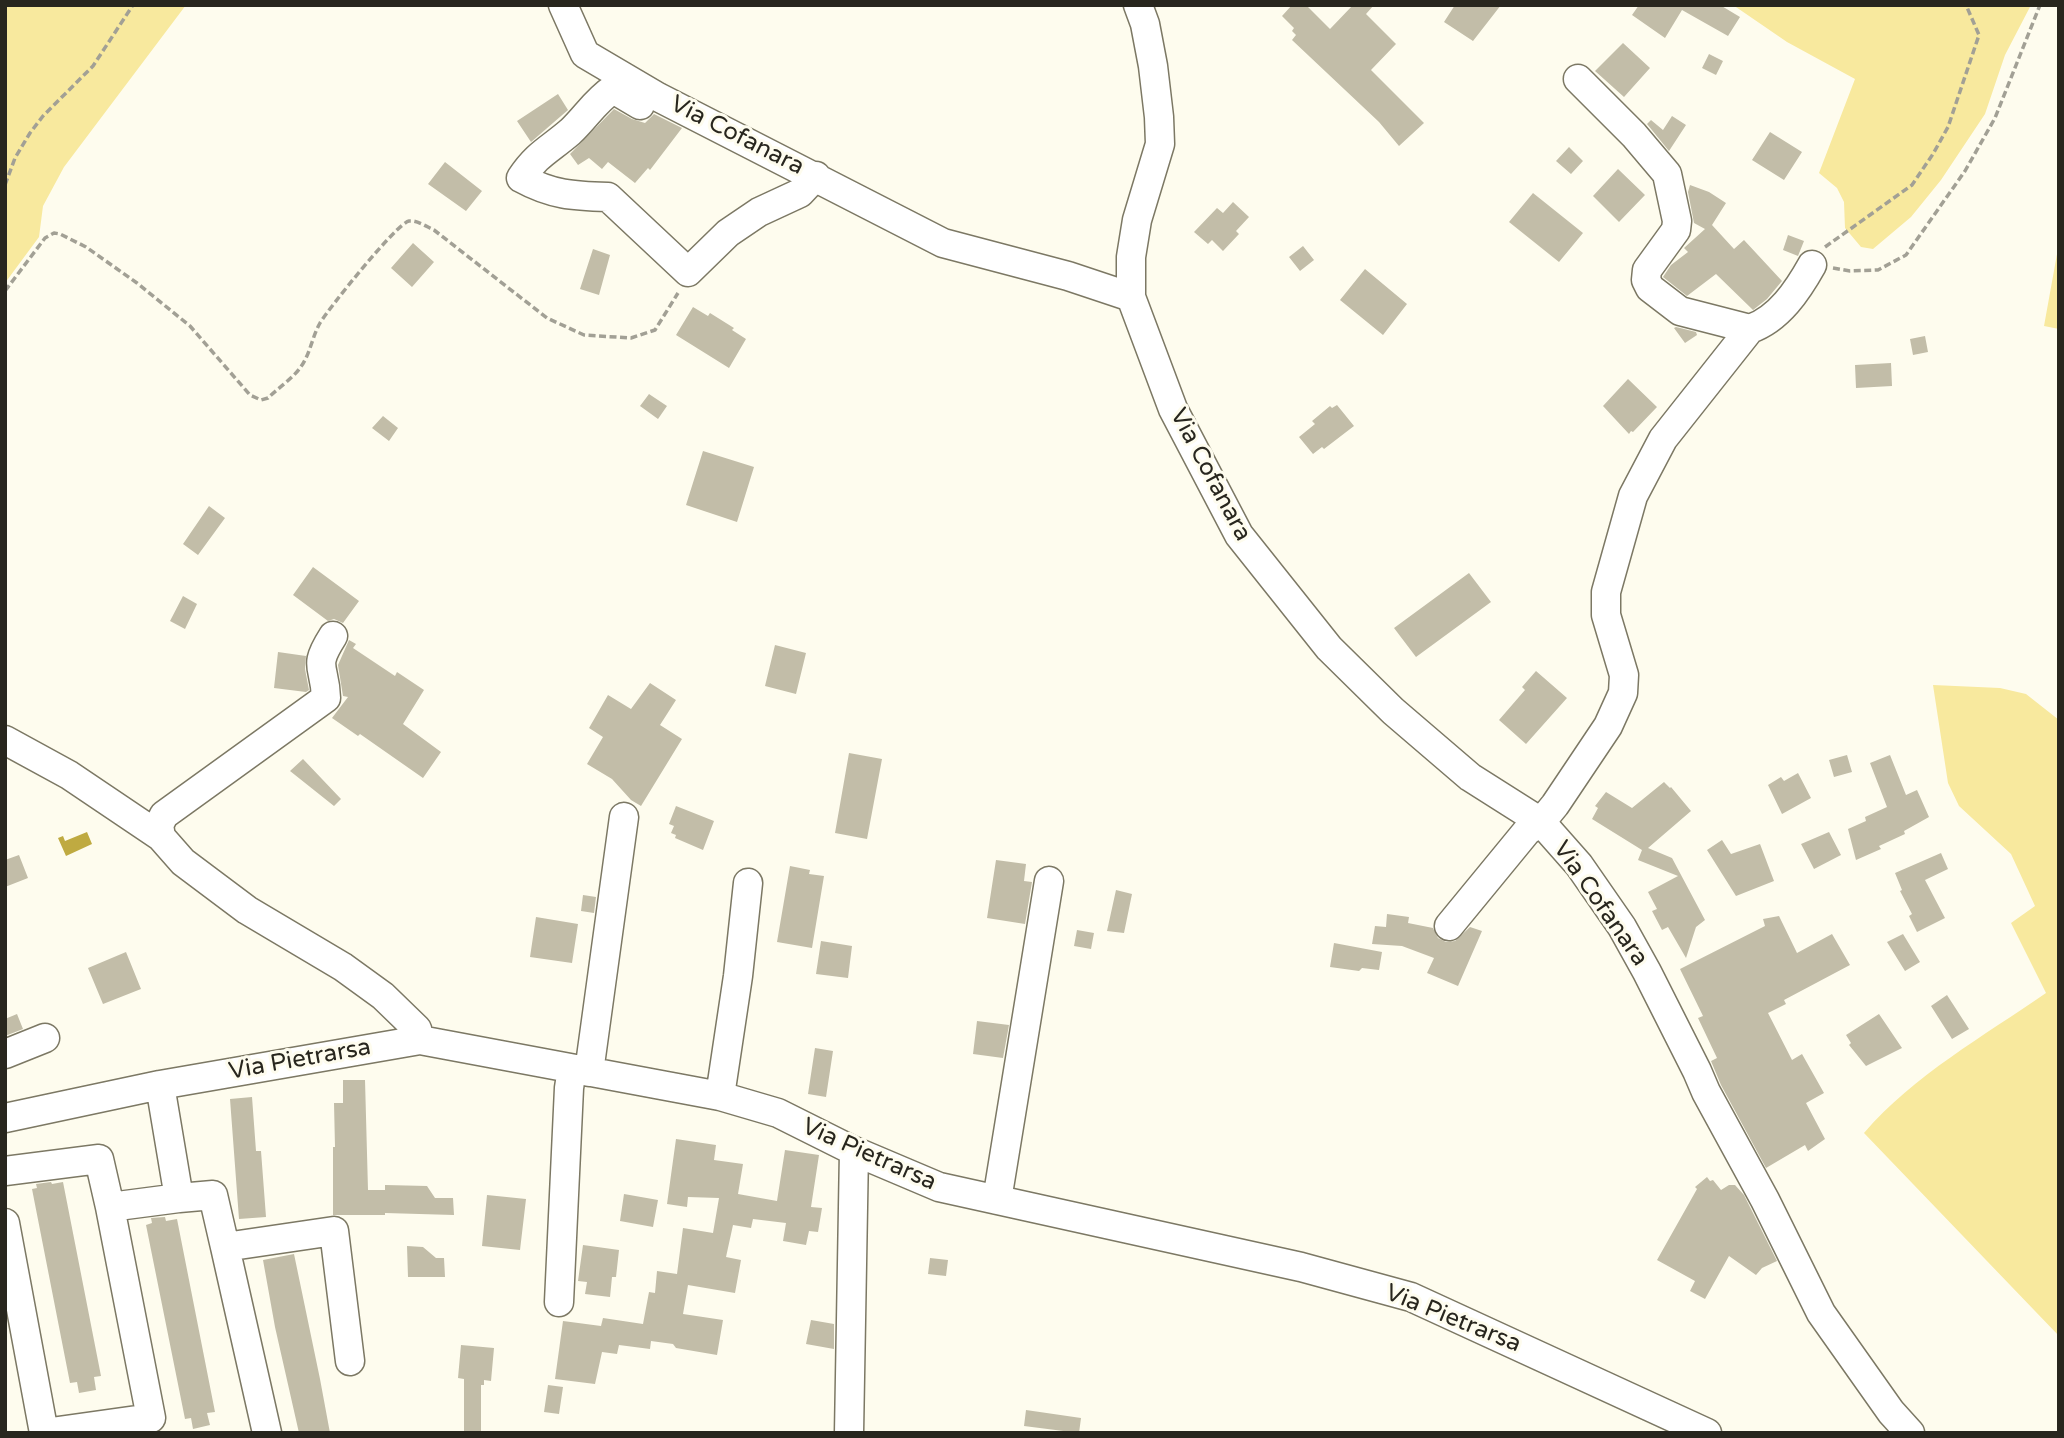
<!DOCTYPE html>
<html>
<head>
<meta charset="utf-8">
<style>
  body { margin:0 }
  #map { position:relative; width:2064px; height:1438px; overflow:hidden; background:#fefcee; font-family:"Varela Round",sans-serif }
  canvas { display:block }
  .frame { position:absolute; inset:0; border:7px solid #28261e; pointer-events:none }
</style>
</head>
<body>
<div id="map">
<canvas width="2064" height="1438"></canvas>
<div class="frame"></div>
</div>
<script>
const context = document.querySelector('canvas').getContext('2d');
context.lineJoin = 'round';
function paint(path, color) { context.fillStyle = color; context.fill(path, 'evenodd'); }
function trace(path, color, width, dash) { context.strokeStyle = color; context.lineWidth = width; context.lineCap = dash ? 'butt' : 'round'; context.setLineDash(dash || []); context.stroke(path); }
function write(font, color, halo, rows, align = 'center') {
  context.font = font + ' "Varela Round",sans-serif'; context.lineWidth = 6; context.setLineDash([]); context.textBaseline = 'middle'; context.strokeStyle = halo; context.fillStyle = color; for (const [text, x, y, turn = 0] of rows) {
    context.save(); context.translate(x, y); context.rotate((+turn || 0) * Math.PI / 180); context.textAlign = isNaN(turn) ? turn : align; if (halo) context.strokeText(text, 0, 0); context.fillText(text, 0, 0); context.restore();
  }
}
paint(new Path2D(`
  M5,5H186L64,167L43,206L39,237L5,283Z
  M1733,5H2031L2005,55L1985,114L1941,180L1911,217L1873,249L1861,247L1845,228L1844,202L1837,188L1819,173L1855,79L1787,42Z
  M2059,243V329L2044,326Z
  M1933,685L2000,688L2026,694L2059,720V1336L1864,1133C1914,1075 1984,1036 2046,993L2011,923L2035,906L2011,854L1959,806L1948,783Z`), '#f8e99e');
paint(new Path2D(`
  M87,832L92,844L66,856L58,838L63,836L65,841Z`), '#bfaa41');
paint(new Path2D(`
  M1292,5H1306L1330,29L1353,5H1374L1366,14L1396,44L1371,70L1424,123L1399,146L1379,122L1292,40L1296,35L1292,31L1294,28L1282,16Z
  M1455,5H1501L1473,41L1444,22Z
  M1639,5H1720L1740,17L1728,36L1682,10L1665,38L1632,15Z
  M1623,43L1650,68L1624,97L1595,71Z
  M1709,54L1723,61L1716,75L1702,68Z
  M558,94L568,110L531,142L517,121Z
  M614,109L632,119L645,123L654,114L682,128L650,170L648,168L635,183L608,162L602,169L589,158L578,165L570,154Z
  M1672,116L1686,125L1669,151L1647,124L1651,120L1663,130Z
  M1770,132L1802,152L1784,180L1752,160Z
  M1569,147L1583,161L1571,174L1556,161Z
  M445,162L482,191L466,211L428,184Z
  M1618,169L1645,195L1619,222L1593,196Z
  M1690,185L1709,192L1726,203L1712,225L1734,249L1744,240L1782,281L1767,299L1753,310L1716,274L1687,296L1663,277L1671,265L1688,252L1684,248L1705,229L1694,223L1688,192Z
  M1533,193L1583,233L1559,262L1509,222Z
  M1233,202L1249,217L1236,231L1239,234L1223,251L1212,240L1208,244L1194,232L1217,208L1223,213Z
  M1788,235L1804,241L1798,256L1783,250Z
  M413,243L434,262L412,287L391,268Z
  M1303,246L1314,260L1300,271L1289,257Z
  M593,249L610,255L599,295L580,289Z
  M1365,269L1407,304L1383,335L1340,300Z
  M693,307L708,316L710,313L734,328L732,330L746,339L729,368L676,335Z
  M1676,327L1696,332L1697,335L1685,343L1674,328Z
  M1925,336L1928,352L1913,355L1910,339Z
  M1891,363L1892,386L1856,388L1855,365Z
  M1628,379L1657,407L1633,432L1631,431L1629,434L1603,406Z
  M649,394L667,406L658,419L640,406Z
  M1337,405L1354,426L1324,449L1322,447L1313,454L1299,437L1315,424L1312,421L1330,406L1332,408Z
  M383,416L398,428L389,441L372,428Z
  M703,451L754,467L737,522L686,505Z
  M209,506L225,518L198,555L183,544Z
  M313,567L359,601L343,623L334,619L328,621L293,595Z
  M1469,573L1491,602L1416,657L1394,628Z
  M183,596L197,604L185,629L170,621Z
  M349,640L356,644L353,648L395,676L397,672L424,690L403,724L441,752L423,778L360,734L358,736L332,718L348,697L343,696L338,665Z
  M775,645L806,653L796,694L765,686Z
  M278,652L306,656L305,669L309,690L306,692L274,688Z
  M1536,671L1567,698L1526,744L1499,720L1525,690L1522,687Z
  M650,683L676,700L660,725L682,739L641,806L631,800L612,779L587,764L603,737L589,728L608,695L631,709Z
  M849,753L882,759L867,839L835,833Z
  M1847,755L1852,772L1834,777L1829,760Z
  M1890,755L1906,795L1917,790L1929,817L1904,831L1905,834L1879,846L1881,849L1856,860L1848,829L1866,821L1865,817L1887,807L1870,763Z
  M303,759L341,799L334,806L290,771Z
  M1798,773L1811,798L1782,814L1768,785L1781,777L1784,781Z
  M1664,782L1670,788L1671,787L1691,811L1648,848L1672,858L1705,920L1696,927L1686,958L1668,927L1662,930L1652,911L1657,909L1648,892L1678,876L1638,860L1642,850L1592,819L1598,808L1595,806L1606,792L1632,808Z
  M676,806L714,821L703,850L675,838L676,835L671,833L674,826L669,824Z
  M1829,832L1841,855L1814,869L1801,844Z
  M1722,840L1731,854L1760,844L1774,881L1736,896L1707,850Z
  M1941,853L1948,869L1925,880L1945,918L1917,932L1909,916L1912,914L1900,891L1902,890L1895,873Z
  M19,855L28,878L5,887V860Z
  M996,860L1026,864L1024,881L1032,882L1025,924L987,918Z
  M790,866L810,870L809,874L824,876L812,948L777,942Z
  M1116,890L1132,894L1124,933L1107,931Z
  M583,895L596,897L594,913L581,911Z
  M1387,914L1409,917L1408,923L1433,928L1438,938L1446,942L1455,941L1470,927L1482,931L1458,986L1427,973L1434,958L1402,946L1372,944L1375,926L1386,927Z
  M1779,916L1797,953L1832,934L1850,965L1784,1000L1786,1004L1768,1013L1792,1060L1802,1054L1824,1093L1806,1103L1825,1139L1808,1151L1805,1145L1766,1168L1721,1085L1711,1061L1717,1058L1698,1018L1703,1016L1680,969L1765,926L1763,919Z
  M536,917L578,924L572,963L530,957Z
  M1077,930L1094,933L1091,949L1074,946Z
  M1903,934L1920,962L1905,971L1887,942Z
  M821,941L852,946L848,978L816,974Z
  M1334,943L1382,952L1379,970L1362,968L1359,971L1330,967Z
  M126,952L141,989L103,1004L88,968Z
  M1947,995L1969,1029L1952,1039L1931,1006Z
  M17,1014L23,1029L5,1036V1019Z
  M1879,1014L1902,1048L1866,1066L1849,1045L1851,1043L1846,1035Z
  M977,1021L1009,1025L1003,1058L973,1054Z
  M815,1048L833,1051L826,1097L808,1094Z
  M343,1080H365L368,1190H385V1185L427,1186L435,1198H453L454,1215L385,1213V1215H333V1147H335L334,1103H343Z
  M252,1097L256,1151H261L266,1217L239,1219L230,1099Z
  M676,1139L716,1145L714,1160L743,1164L738,1194L777,1201L785,1150L819,1155L811,1207L822,1208L818,1232L809,1231L806,1245L783,1241L786,1223L753,1219L751,1228L733,1225L726,1257L741,1260L735,1293L688,1285L683,1314L723,1320L717,1355L676,1348L673,1344L651,1341L650,1349L619,1345L617,1354L602,1352L595,1384L555,1379L563,1321L601,1326L603,1318L643,1324L649,1292L655,1293L657,1271L677,1274L683,1228L713,1233L719,1198L688,1197L687,1207L667,1204Z
  M1707,1177L1710,1181L1713,1180L1721,1190L1729,1185H1735L1744,1195L1777,1261L1762,1268L1756,1275L1729,1256L1705,1299L1690,1291L1695,1281L1657,1260L1697,1189L1695,1187Z
  M51,1182L52,1184L63,1182L101,1376L94,1377L96,1390L79,1393L77,1382L70,1383L32,1189L37,1188L36,1184Z
  M624,1194L658,1200L653,1227L620,1221Z
  M487,1195L526,1199L520,1250L482,1246Z
  M165,1217L166,1221L177,1219L215,1412L207,1413L210,1425L193,1429L191,1418L185,1419L146,1225L152,1223L151,1218Z
  M583,1245L619,1250L616,1277H612L610,1297L585,1294L587,1282L578,1281Z
  M407,1246L423,1247L436,1258H444L445,1277H408Z
  M294,1254L320,1379L330,1433H299L275,1327L263,1260Z
  M930,1258L948,1260L946,1276L928,1274Z
  M811,1320L834,1324V1349L806,1344Z
  M461,1345L494,1348L491,1381L484,1380V1385H481V1433H464V1379L458,1378Z
  M548,1385L563,1387L559,1414L544,1412Z
  M1026,1410L1081,1418L1079,1433L1024,1426Z`), '#c2bda8');
const minor = new Path2D(`
  M563,5L585,54L658,97L943,243L1068,276L1131,297
  M1138,5L1145,24L1153,66L1159,117L1160,144L1137,220L1131,257V297L1173,409L1239,535L1329,648L1393,711L1470,777L1541,822L1579,865L1622,927L1647,972L1697,1071L1706,1092L1765,1200L1821,1313L1891,1412L1910,1433
  M1578,79L1634,135L1667,174L1677,221L1676,230L1647,270L1646,280L1650,288L1680,311L1750,329
  M640,105L613,89C596,100 585,118 570,132C549,150 537,154 521,178C552,195 573,196 608,197L688,272L728,233L759,212L800,193L816,176
  M333,636C312,669 325,664 326,698L164,815L159,825L161,837L183,862L247,910L343,967L383,996L417,1029L420,1040
  M5,740L69,775L161,837
  M1449,926L1527,831L1541,822L1555,805L1608,726L1623,693L1624,675L1606,615V592L1633,496L1663,439L1750,329C1779,319 1798,290 1812,265
  M5,1054L45,1038
  M589,1072L624,817
  M160,1085L179,1198L213,1195L225,1247
  M720,1096L738,976L748,883
  M5,1118L160,1085L420,1040L720,1096L778,1113L854,1151L939,1187L1301,1267L1411,1297L1707,1433
  M5,1171L99,1159L110,1207L151,1418L44,1433L5,1223
  M997,1200L1049,881
  M110,1207L179,1198
  M559,1302L569,1088L572,1069
  M267,1433L225,1247L334,1231L350,1361
  M849,1433L854,1151`);
trace(minor, '#7c7864', 31);
trace(new Path2D(`
  M5,185L15,158L30,133L43,116L93,66L133,5
  M1825,247L1912,185L1933,154L1948,127L1979,35L1966,5
  M1833,268L1850,271L1878,270L1906,255L1965,171L1995,118L2040,5
  M5,291L45,238L54,233L60,234L86,247L137,283L190,326L250,395L261,400L268,398C278,388 292,379 300,368C310,355 312,337 320,323C329,308 397,223 409,221C417,220 427,227 434,230L547,318L584,335L631,338L655,330L678,293`), '#a2a095', 3.5, [7, 3.5]);
trace(minor, '#fff', 28);
write('24px', '#28261e', '#fefcee', [
  ["Via Cofanara",737,136,27],
  ["Via Cofanara",1210,475,62],
  ["Via Cofanara",1600,904,55],
  ["Via Pietrarsa",300,1060,-10],
  ["Via Pietrarsa",869,1155,24],
  ["Via Pietrarsa",1453,1319,22]
]);
</script>
</body>
</html>
